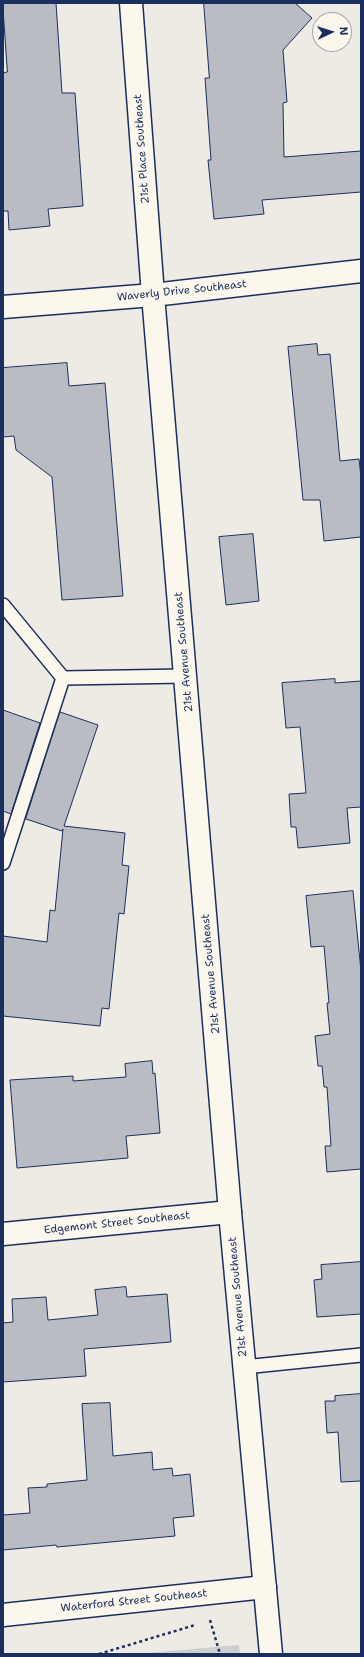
<!DOCTYPE html>
<html>
<head>
<meta charset="utf-8">
<style>
  body { margin:0 }
  #map { position:relative; width:364px; height:1657px; overflow:hidden; background:#eeebe4; font-family:"Shantell Sans",sans-serif }
  canvas { display:block }
  .frame { position:absolute; inset:0; border:4px solid #1b2f5e; pointer-events:none }
  .north { position:absolute; left:312px; top:12px; width:40px; height:40px; box-sizing:border-box; background:#fbf7ec; border:1px solid #a1a7b3; border-radius:50%; rotate:86deg; font-size:11px; font-weight:700; line-height:16px; text-align:center; color:#1b2f5e }
  .north::after { content:''; display:block; margin:auto; width:14px; height:18px; background:#1b2f5e; clip-path:polygon(50% 0,100% 100%,50% 72%,0 100%) }
</style>
</head>
<body>
<div id="map">
<canvas width="364" height="1657"></canvas>
<div class="frame"></div>
<div class="north">N</div>
</div>
<script>
const context = document.querySelector('canvas').getContext('2d');
context.lineJoin = 'round';
function paint(path, color) { context.fillStyle = color; context.fill(path, 'evenodd'); }
function trace(path, color, width, dash) { context.strokeStyle = color; context.lineWidth = width; context.lineCap = dash ? 'butt' : 'round'; context.setLineDash(dash || []); context.stroke(path); }
function write(font, color, halo, rows, align = 'center') {
  context.font = font + ' "Shantell Sans",sans-serif'; context.lineWidth = 3; context.setLineDash([]); context.textBaseline = 'middle'; context.strokeStyle = halo; context.fillStyle = color; for (const [text, x, y, turn = 0] of rows) {
    context.save(); context.translate(x, y); context.rotate((+turn || 0) * Math.PI / 180); context.textAlign = isNaN(turn) ? turn : align; if (halo) context.strokeText(text, 0, 0); context.fillText(text, 0, 0); context.restore();
  }
}
paint(new Path2D(`
  M239,1645L240,1654H134Z`), '#cecfcf');
const building = new Path2D(`
  M3,3H56L62,93H75L83,206L48,209L50,226L9,230L8,211H3V73L7,72Z
  M204,3H295L312,18L283,50L287,102L283,103L284,157L361,151V192L262,200L264,214L214,219L208,160H211L205,78H209Z
  M317,344L318,355L330,354L340,461L359,459L361,477V537L324,541L320,500H303L288,347Z
  M67,363L69,386L105,383L123,596L62,600L52,477L16,450L14,436L3,437V368Z
  M253,534L259,601L226,605L219,537Z
  M335,679V683L361,681V807L347,808L350,843L298,848L296,827H291L289,794L306,793L300,727L286,728L282,683Z
  M3,710L40,723L11,814L3,811Z
  M60,712L98,725L64,826L125,833L122,865L129,866L124,914L119,913L109,1009L102,1008L100,1026L3,1016V936L47,942L50,910L55,911L63,829L62,831L26,819Z
  M353,891L361,971V1169L327,1172L325,1146H331L327,1087H324L322,1066H318L315,1036L330,1034L327,1003H329L324,946L311,947L306,896Z
  M152,1061L153,1074L155,1073L160,1133L126,1136L128,1158L17,1168L10,1080L73,1076V1081L126,1077L125,1064Z
  M361,1262V1314L317,1317L314,1280L322,1279L321,1265Z
  M126,1287L127,1297L167,1294L171,1342L84,1349L86,1376L3,1382V1323L13,1322L12,1299L46,1297L48,1320L98,1315L95,1290Z
  M361,1394V1481L341,1482L338,1432L327,1433L325,1401H335V1396Z
  M110,1403L113,1456L152,1452L153,1470L172,1468L173,1476L190,1474L194,1516L173,1518L175,1536L57,1547L56,1545L3,1550V1515L30,1513L28,1488L47,1487V1484L87,1480L82,1404Z`);
paint(building, '#b9bcc3');
trace(building, '#1b2f5e', 1);
const lane = new Path2D(`
  M3,605L63,678L186,676
  M3,863L63,678
  M244,1367L361,1355`);
const street = new Path2D(`
  M131,3L153,295
  M3,1234L230,1212
  M3,1615L265,1587`);
const secondary = new Path2D(`
  M153,295L230,1212L271,1654
  M3,307L153,295L361,271`);
trace(lane, '#1b2f5e', 16);
trace(street, '#1b2f5e', 25);
trace(secondary, '#1b2f5e', 25);
trace(new Path2D(`
  M210,1620L220,1654
  M99,1654L195,1625`), '#1b2f5e', 2.5, [3, 3]);
trace(lane, '#fbf7ec', 13);
trace(street, '#fbf7ec', 22);
trace(secondary, '#fbf7ec', 22);
write('11px', '#1b2f5e', '#fbf7ec', [
  ["21st Place Southeast",142,149,-94],
  ["Waverly Drive Southeast",182,291,-6],
  ["21st Avenue Southeast",184,652,-95],
  ["21st Avenue Southeast",211,974,-95],
  ["Edgemont Street Southeast",117,1223,-6],
  ["21st Avenue Southeast",238,1297,-95],
  ["Waterford Street Southeast",134,1601,-6]
]);
</script>
</body>
</html>
